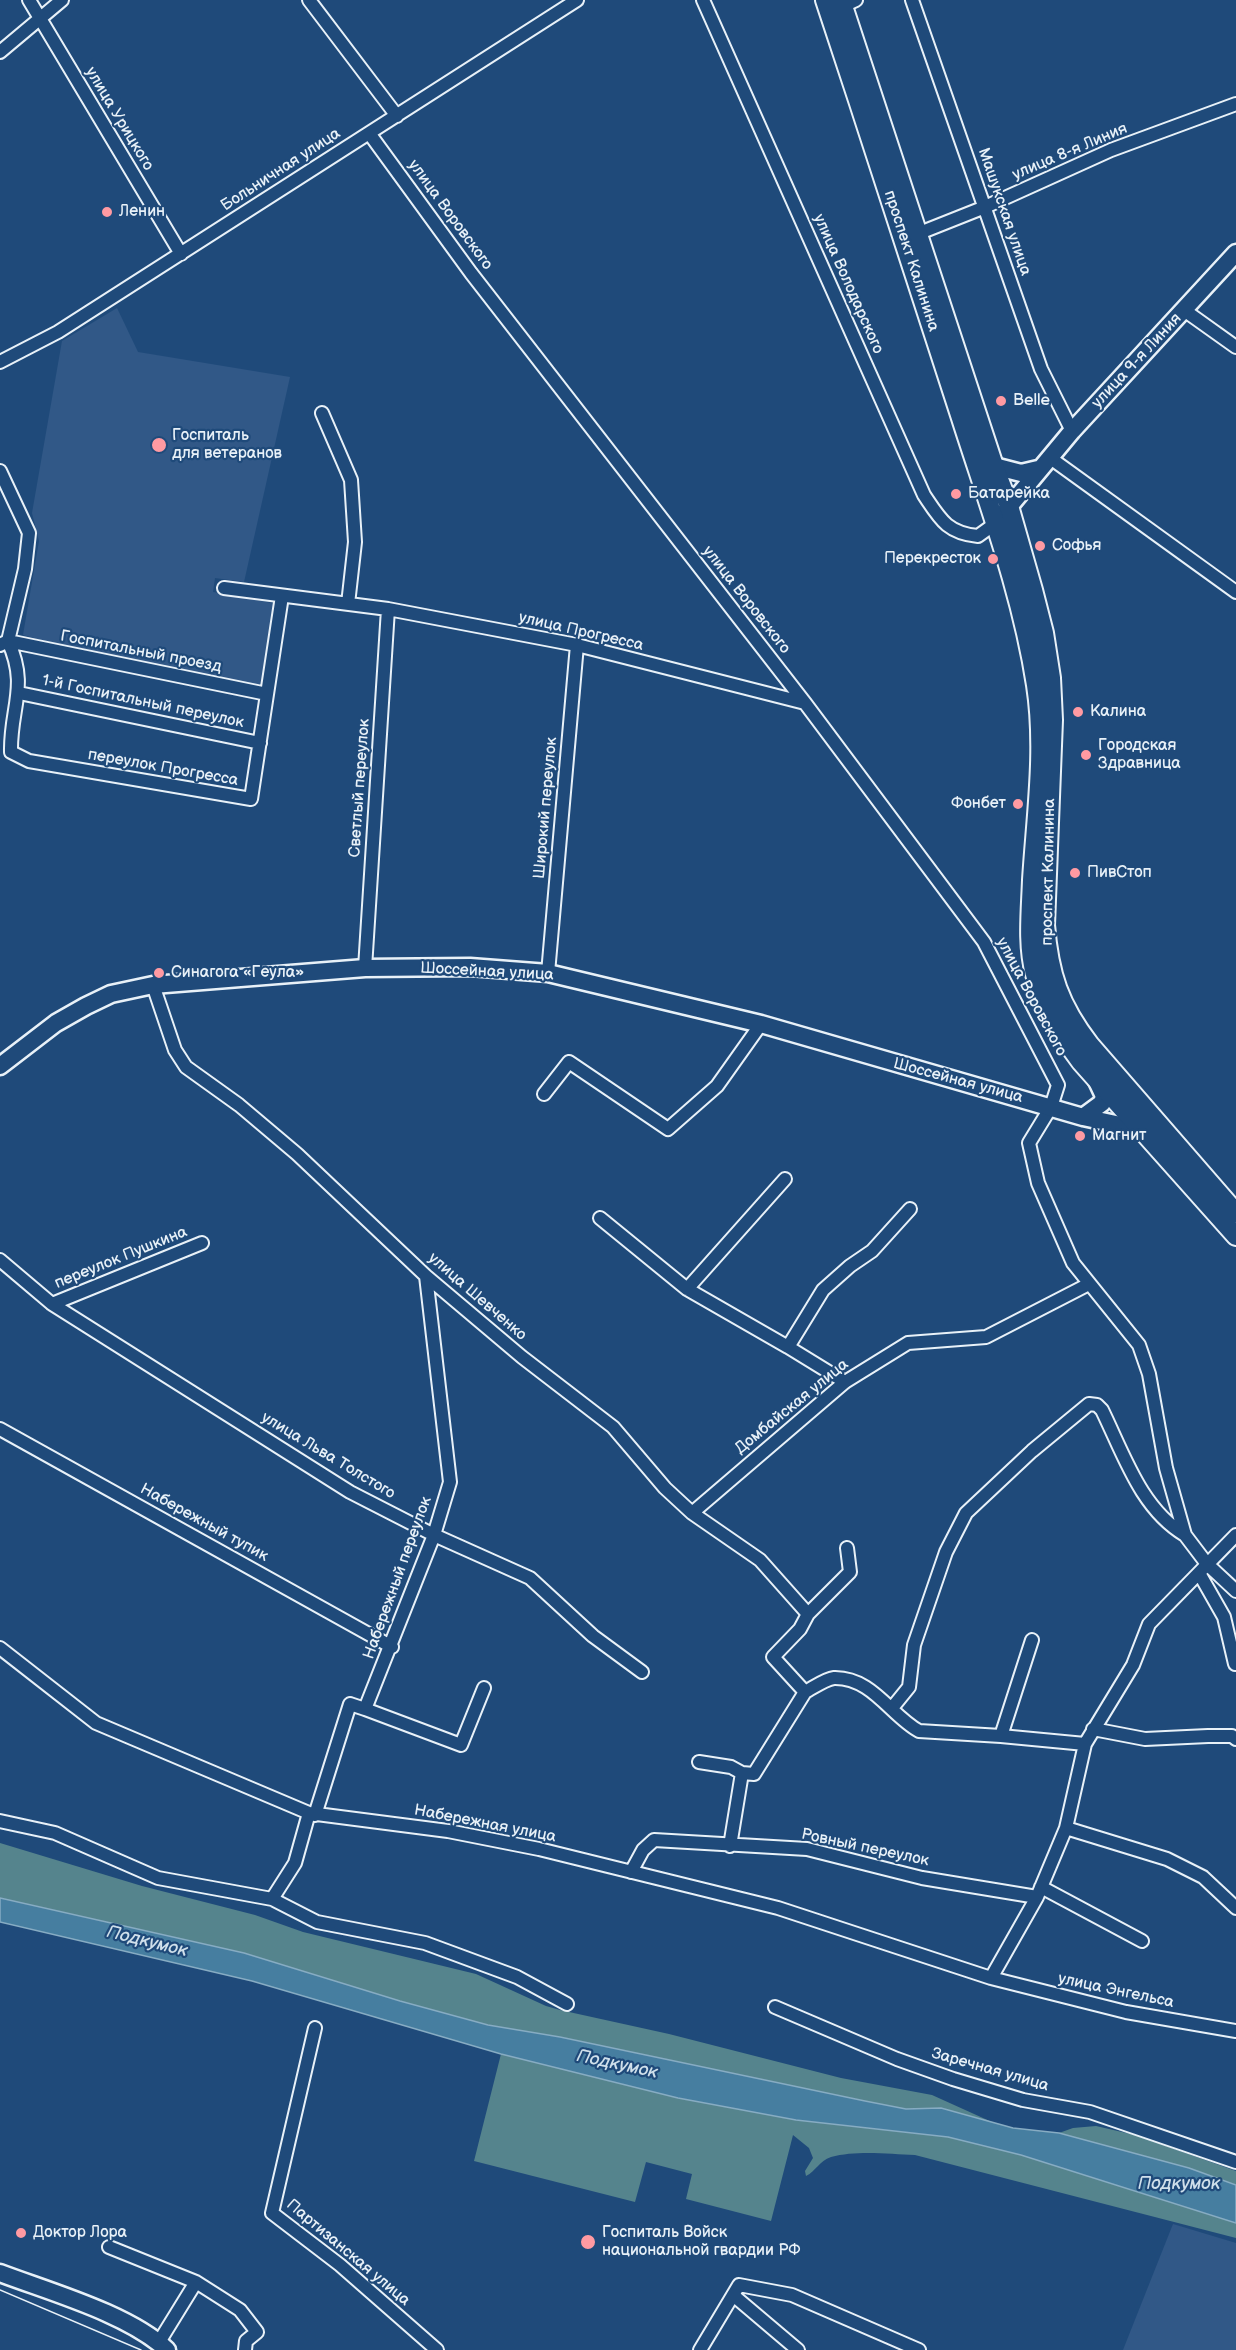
<!DOCTYPE html>
<html>
<head>
<meta charset="utf-8">
<style>
  body { margin:0 }
  canvas { display:block; background:#1f4a7a }
</style>
</head>
<body>
<canvas width="1236" height="2350"></canvas>
<script>
const context = document.querySelector('canvas').getContext('2d');
context.lineJoin = 'round';
function paint(path, color) { context.fillStyle = color; context.fill(path, 'evenodd'); }
function trace(path, color, width, dash) { context.strokeStyle = color; context.lineWidth = width; context.lineCap = dash ? 'butt' : 'round'; context.setLineDash(dash || []); context.stroke(path); }
function write(font, color, halo, rows, align = 'center') {
  context.font = font + ' "Balsamiq Sans",sans-serif'; context.lineWidth = 4.5; context.setLineDash([]); context.textBaseline = 'middle'; context.strokeStyle = halo; context.fillStyle = color; for (const [text, x, y, turn = 0] of rows) {
    context.save(); context.translate(x, y); context.rotate((+turn || 0) * Math.PI / 180); context.textAlign = isNaN(turn) ? turn : align; if (halo) context.strokeText(text, 0, 0); context.fillText(text, 0, 0); context.restore();
  }
}
paint(new Path2D(`
  M117,308L138,352L290,377L244,582L215,578L213,592L277,604L264,692L117,660L23,635L39,541L32,513L62,341Z
  M1173,2224L1236,2243V2350H1123Z`), '#315887');
paint(new Path2D(`
  M0,1843L142,1886L255,1915L303,1932L476,1974L546,2006L560,2010L669,2034L841,2078L932,2095L994,2123L941,2108L906,2109L865,2101L560,2037L488,2025L400,2001L244,1953L0,1898Z
  M501,2054L678,2098L796,2120L948,2137L1021,2155L1236,2223V2238L915,2155C890,2154 856,2150 831,2157C819,2161 816,2171 806,2176L805,2171L813,2158L809,2148L793,2135L771,2221L686,2199L692,2174L646,2162L635,2202L474,2161Z
  M1096,2126L1135,2135L1236,2171V2185L1189,2168L1059,2133L1073,2128Z`), '#55848d');
const water = new Path2D(`
  M0,1898L244,1953L400,2001L488,2025L560,2037L865,2101L906,2109L941,2108L1013,2128L1059,2133L1189,2168L1236,2185V2223L1021,2155L948,2137L796,2120L678,2098L501,2054L252,1981L0,1922Z`);
paint(water, '#467ea0');
trace(water, '#87acc3', 1.5);
const street = new Path2D(`
  M29,0L181,254
  M309,0L397,116
  M703,0L924,495C940,519 947,533 978,536L996,523
  M912,0L1041,369L1072,431
  M843,6L856,0
  M0,52L62,0
  M369,133L471,273L805,703L984,942L1058,1085L1051,1107L1029,1143L1038,1183L1073,1263L1139,1345L1149,1374L1166,1468L1185,1535L1207,1564L1236,1591
  M917,234L985,207L1111,150L1236,104
  M1184,310L1236,347
  M0,362L58,332L577,0
  M322,413L351,480L355,542L348,604
  M1049,457L1236,592
  M0,471L29,533L25,569L8,641L0,645
  M224,588L388,609L577,645L805,703
  M8,641C29,686 10,708 11,752L29,761L251,799L282,596
  M8,641L267,694
  M19,693L260,743
  M365,968L388,609
  M548,973L577,645
  M153,985L175,1050L186,1067L239,1105L297,1154L426,1276L522,1357L613,1427L665,1488L692,1513L760,1560L808,1614L800,1629L773,1657L805,1692C813,1688 825,1679 834,1678C872,1677 891,1716 919,1731L1001,1736L1085,1744
  M544,1094L569,1062L668,1129L717,1086L761,1024
  M600,1218L687,1289L788,1347L845,1382
  M0,1260L52,1304L350,1492L434,1535L530,1578L593,1636L642,1672
  M687,1289L785,1179
  M52,1304L202,1243
  M788,1347L823,1290L850,1266L872,1251L910,1209
  M0,1429L392,1647
  M692,1513L845,1382L908,1343L986,1337L1089,1284
  M1199,1573L1224,1617L1235,1664
  M808,1614L850,1572L847,1548
  M0,1648L96,1723L309,1813L448,1831L539,1849L778,1908L991,1978L1126,2012L1236,2031
  M892,1708L909,1687L914,1645L946,1552L966,1513L1032,1451L1089,1404L1097,1405L1102,1410C1124,1455 1141,1509 1185,1535
  M365,1709L461,1745L484,1688
  M1093,1729L1145,1739L1208,1736H1232L1236,1739
  M1001,1736L1032,1640
  M699,1762L731,1767L742,1773L754,1774L805,1692
  M315,1815L350,1704L365,1709L434,1535L450,1482L426,1276
  M0,1821L55,1833L158,1878L272,1899L317,1922L425,1943L517,1977L567,2004
  M1066,1828L1167,1859L1203,1877L1236,1908
  M730,1846L742,1773
  M631,1872L643,1850L654,1840L807,1849L922,1878L1037,1897
  M1041,1887L1142,1941
  M272,1899L295,1863L309,1813
  M991,1978L1037,1897L1066,1828L1085,1744L1133,1665L1149,1624L1236,1535
  M775,2007L897,2059L953,2079L1023,2100L1090,2112L1236,2162
  M315,2028L272,2213L340,2265L437,2350
  M109,2247L196,2282L240,2310L257,2332L246,2341L245,2350
  M733,2295L798,2350
  M159,2342L196,2282
  M700,2350L739,2285L792,2295L919,2350`);
const secondary = new Path2D(`
  M994,466L1021,473L1038,469
  M1003,514L1072,431L1236,253
  M0,1066L56,1023L86,1006L111,994L153,985L365,968L470,967L548,973L761,1024L1083,1117L1139,1129L1144,1124
  M1083,1117L1102,1103L1104,1096L1097,1081
  M0,2273C50,2292 129,2314 167,2350`);
const primary = new Path2D(`
  M825,0C871,139 916,278 961,418C989,506 1022,594 1036,685C1046,749 1036,816 1032,880C1031,910 1027,945 1035,974C1044,1008 1060,1034 1081,1062L1236,1236
  M841,0L994,466L1009,506L1033,590L1044,633L1051,678L1053,720L1045,925C1049,974 1059,1005 1090,1045L1236,1213`);
trace(street, '#e8f1f8', 16);
trace(secondary, '#e8f1f8', 21);
trace(primary, '#e8f1f8', 22);
trace(street, '#1f4a7a', 12);
trace(secondary, '#1f4a7a', 16);
trace(primary, '#1f4a7a', 18);
trace(new Path2D(`
  M0,2290L141,2350`), '#e8f1f8', 1.5);
for (const [x, y, r, color] of [
  [107,212,6,"#ff9aa2"],
  [1001,401,6,"#ff9aa2"],
  [159,445,8,"#ff9aa2"],
  [956,494,6,"#ff9aa2"],
  [1040,546,6,"#ff9aa2"],
  [993,559,6,"#ff9aa2"],
  [1078,712,6,"#ff9aa2"],
  [1086,755,6,"#ff9aa2"],
  [1018,804,6,"#ff9aa2"],
  [1075,873,6,"#ff9aa2"],
  [159,973,6,"#ff9aa2"],
  [1080,1136,6,"#ff9aa2"],
  [21,2233,6,"#ff9aa2"],
  [588,2242,8,"#ff9aa2"]
]) { const dot = new Path2D(); dot.arc(x, y, r, 0, 2 * Math.PI); context.fillStyle = color; context.fill(dot); trace(dot, '#1f4a7a', 2); }
write('16px', '#e8f1f8', '#1f4a7a', [
  ["улица Урицкого",119,119,59],
  ["улица 8-я Линия",1070,152,-23],
  ["Больничная улица",281,170,-33],
  ["Машукская улица",1004,212,71],
  ["улица Воровского",450,215,54],
  ["проспект Калинина",911,261,72],
  ["улица Володарского",848,284,66],
  ["улица 9-я Линия",1137,361,-47],
  ["улица Воровского",746,600,52],
  ["улица Прогресса",581,632,13],
  ["Госпитальный проезд",141,652,11],
  ["1-й Госпитальный переулок",143,702,12],
  ["переулок Прогресса",163,768,10],
  ["Светлый переулок",360,788,-86],
  ["Широкий переулок",546,808,-85],
  ["проспект Калинина",1049,872,-89],
  ["Шоссейная улица",487,972,3],
  ["улица Воровского",1031,997,62],
  ["Шоссейная улица",958,1081,15],
  ["переулок Пушкина",121,1258,-22],
  ["улица Шевченко",477,1297,41],
  ["Домбайская улица",792,1407,-39],
  ["улица Льва Толстого",328,1456,31],
  ["Набережный тупик",204,1523,29],
  ["Набережный переулок",398,1578,-70],
  ["Набережная улица",485,1824,11],
  ["Ровный переулок",865,1848,12],
  ["улица Энгельса",1116,1991,12],
  ["Заречная улица",990,2070,16],
  ["Партизанская улица",348,2253,40]
]);
write('16px', '#e8f1f8', '#1f4a7a', [
  ["Ленин",119,212],
  ["Belle",1013,401],
  ["Госпиталь",172,436],
  ["для ветеранов",172,454],
  ["Батарейка",968,494],
  ["Софья",1052,546],
  ["Перекресток",981,559,"right"],
  ["Калина",1090,712],
  ["Городская",1098,746],
  ["Здравница",1098,764],
  ["Фонбет",1006,804,"right"],
  ["ПивСтоп",1087,873],
  ["Синагога «Геула»",171,973],
  ["Магнит",1092,1136],
  ["Доктор Лора",33,2233],
  ["Госпиталь Войск",602,2233],
  ["национальной гвардии РФ",602,2251]
], 'left');
write('italic 18px', '#d0e0eb', '#1f4a7a', [
  ["Подкумок",147,1942,14],
  ["Подкумок",617,2065,12],
  ["Подкумок",1179,2184]
]);
</script>
</body>
</html>
